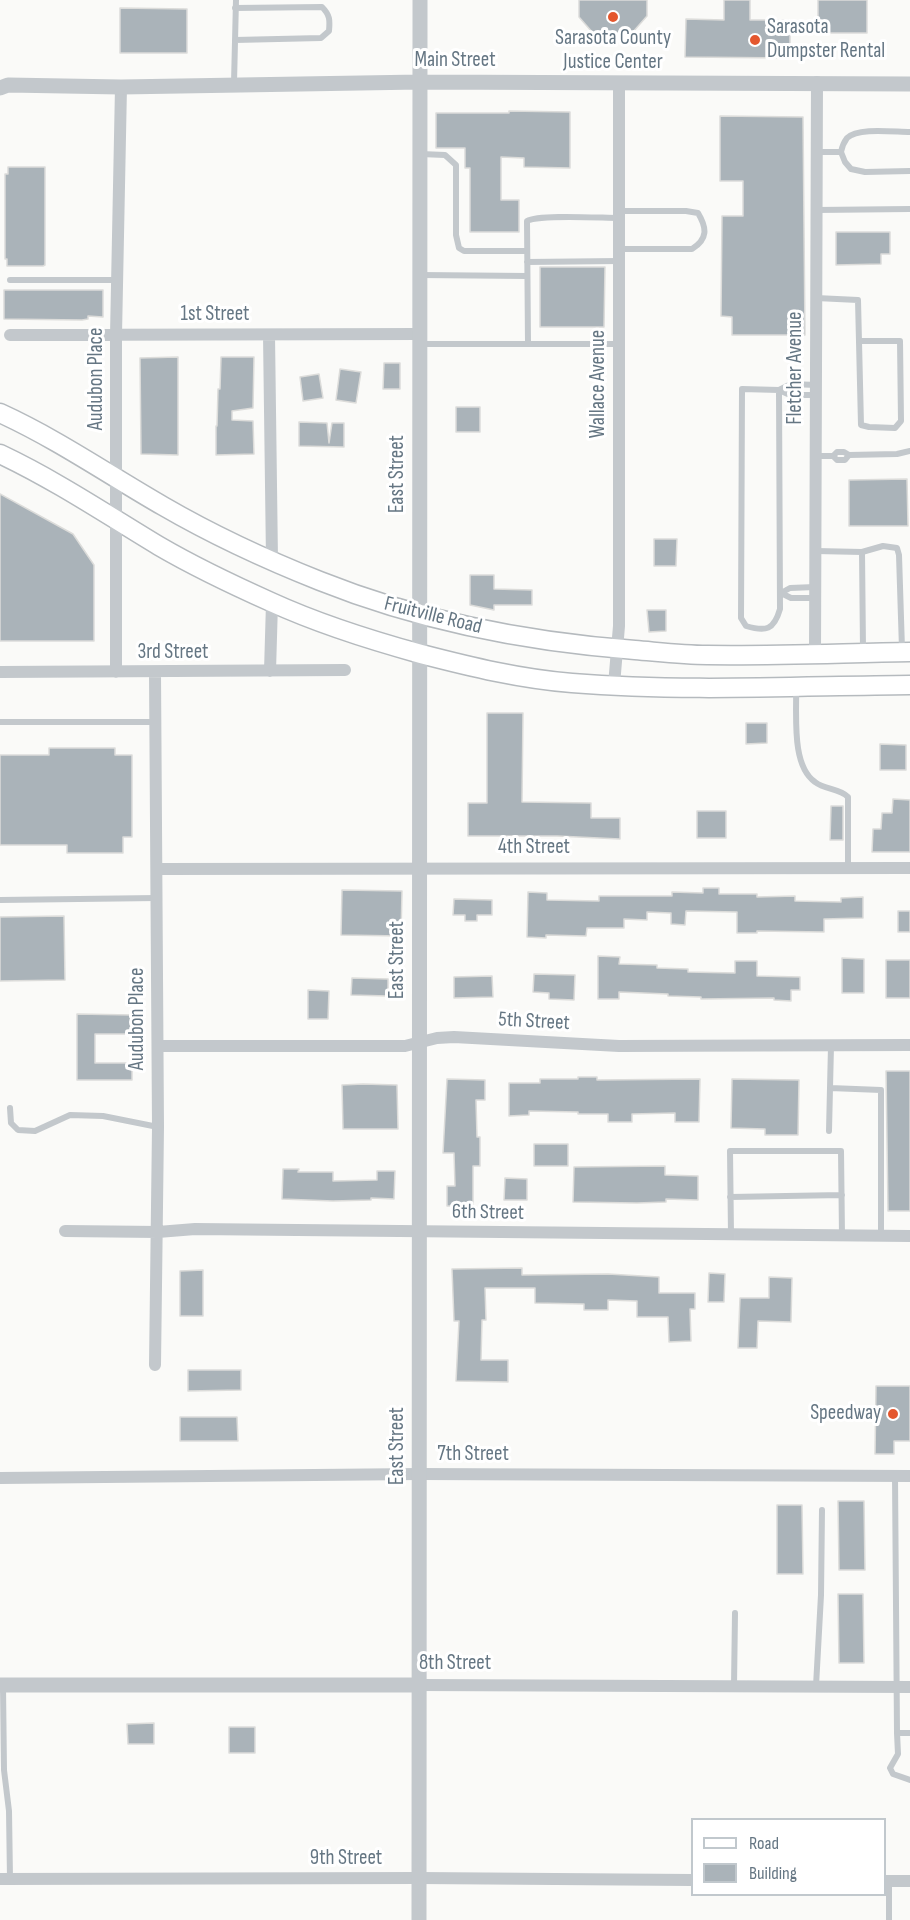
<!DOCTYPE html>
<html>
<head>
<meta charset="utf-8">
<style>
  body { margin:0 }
  #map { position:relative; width:910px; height:1920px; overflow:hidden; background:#fafaf8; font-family:"Sofia Sans Condensed",sans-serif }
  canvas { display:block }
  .legend { position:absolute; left:691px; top:1818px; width:195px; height:78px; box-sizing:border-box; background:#fff; border:2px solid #c1c8cd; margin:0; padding:8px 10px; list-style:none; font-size:18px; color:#657683 }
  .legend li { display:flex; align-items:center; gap:12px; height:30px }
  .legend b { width:30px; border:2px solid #c1c8cd }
</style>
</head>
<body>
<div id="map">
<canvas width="910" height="1920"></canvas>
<ul class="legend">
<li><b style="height:8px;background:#fff"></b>Road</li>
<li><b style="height:16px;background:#aab3b9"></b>Building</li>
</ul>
</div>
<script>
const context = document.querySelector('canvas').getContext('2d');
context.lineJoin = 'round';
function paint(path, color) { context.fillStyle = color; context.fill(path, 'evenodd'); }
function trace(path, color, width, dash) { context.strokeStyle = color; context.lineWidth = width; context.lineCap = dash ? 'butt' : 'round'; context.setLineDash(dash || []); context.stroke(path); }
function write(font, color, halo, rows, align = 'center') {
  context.font = font + ' "Sofia Sans Condensed",sans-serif'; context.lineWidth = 6; context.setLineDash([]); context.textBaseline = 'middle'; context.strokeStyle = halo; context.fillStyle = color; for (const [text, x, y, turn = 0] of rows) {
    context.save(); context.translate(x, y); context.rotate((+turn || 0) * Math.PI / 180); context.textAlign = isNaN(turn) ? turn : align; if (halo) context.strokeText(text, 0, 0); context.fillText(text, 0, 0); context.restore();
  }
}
const building = new Path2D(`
  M579,0H647V16L632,33H593L579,17Z
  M724,0H750V20H790V58L685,57L686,19L724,20Z
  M818,0H867V33H818Z
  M120,8L187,9V53H120Z
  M509,111L570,112V168L524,167V158L501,157V200H519V232H470V168H465V148H436V113H509Z
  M720,116L803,117L805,335H732V317L721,316L722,216H743V181H720Z
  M8,167H45V265L43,266H7V259H5V174H8Z
  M836,232H890V254H881V264L836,265Z
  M540,267H605L604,327H540Z
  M4,290H103V317L88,316V319L82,320L4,319Z
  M178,357V455L141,454L140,358Z
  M221,357H254L253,408L232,411V420L253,421L254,454L216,455V426H217L218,389H220Z
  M384,363H400V389H383Z
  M340,369L361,372L356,403L336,400Z
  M319,374L323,398L303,401L300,377Z
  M456,407H480V432H456Z
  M299,422L327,423L329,443L332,423H344V447L299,446Z
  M907,479L908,526H849V480Z
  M0,494L73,534L94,565V641H0Z
  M654,539H677L676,566H654Z
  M470,575H494V589L532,590V605H494V610L470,605Z
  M647,610H666V631L649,632Z
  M487,713H523L522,802L591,803V818H620V839L557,836H468V803H487Z
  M746,723H767V743L746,744Z
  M880,744L906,745V770H880Z
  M49,748H115V755H132V837H123V853H67V845H0V755H49Z
  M893,799L910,800V852H872L873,829H881L882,813H892Z
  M831,806H843V840H830Z
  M697,811H726V838H697Z
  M703,888H719V894H757V897L795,896V901L841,902V898L863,897V918L824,919V932L757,931V933H737V912L686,911L685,925L671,924V913L647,912V920L624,919V928H587L586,936L546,935V938L527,937L528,892L547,893V900L599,901V896H672V892L703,893Z
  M342,890L402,891L401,936L341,935Z
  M454,899L492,900V915H477V921H465V915H453Z
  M898,911H910V932H898Z
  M64,916L65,980L0,981V917Z
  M598,956L620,957L619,964L657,965V968L688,969V972L735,973V961H757V976L800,977V990H791V1001L774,1000V998L701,999V997L668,996V994L619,992V999H598Z
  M842,958L864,959V993H842Z
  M886,960H910V998H886Z
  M534,974L575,975L574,1000L549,999V993L533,992Z
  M492,976L493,997L454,998V977Z
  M352,978L388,979V996L351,995Z
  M308,990L329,991L328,1019H308Z
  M77,1014L133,1015V1034H95V1063H132V1080H77Z
  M886,1071H910V1211H888Z
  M578,1077H597V1080L700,1079L699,1122H675V1113L632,1114V1122H608V1114H578V1112L529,1111V1115L509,1116V1083H540V1079H578Z
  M447,1079L485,1080V1100H476L477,1137H480V1166H473V1206H447V1186H455L454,1153H443Z
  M732,1079L799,1080L798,1135H765V1129L731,1128Z
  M363,1084L397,1085L398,1129H343L342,1085Z
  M534,1144H568V1166H534Z
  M665,1166V1175L698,1176V1200L666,1199V1202L637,1203L573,1202L574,1167Z
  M283,1169H299L298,1172H333V1181L377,1180V1171H395L394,1199L371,1198V1200L333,1201L282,1199Z
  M505,1178L527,1179V1200H504Z
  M522,1268V1275L608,1274L659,1277V1293H695V1309H690L691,1341L669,1342L668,1317H637V1301L608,1300V1310H584V1304L535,1303V1288H485L486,1320H482L481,1360H508V1382L456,1381L459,1321H454L452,1269Z
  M203,1270V1316H180V1271Z
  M709,1273L725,1274L724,1302H708Z
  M769,1277L792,1278L791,1322L758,1321L757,1348H738L740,1298H769Z
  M188,1370H241V1390L188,1391Z
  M876,1386H910V1441H894V1454H875Z
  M180,1417H237L238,1441H180Z
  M838,1501H864L865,1570H839Z
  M777,1505H802L803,1574H777Z
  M838,1594H863L864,1663H839Z
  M154,1723V1744H128L127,1724Z
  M229,1727H255V1753H229Z`);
paint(building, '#aab3b9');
trace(building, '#dcdcda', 1.5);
const primary = new Path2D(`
  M0,413C57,439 109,475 163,506C213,535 267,560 320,581C420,621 528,642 635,650C659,652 683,655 707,655C775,656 843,653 910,652
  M0,454C55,480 106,514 159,546C195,567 233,585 271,602C319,624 370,640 421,654C471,667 521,679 572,683C685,692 798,686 910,685`);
trace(primary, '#b5babe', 21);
trace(new Path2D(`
  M235,40L321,38L329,31C330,20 330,15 322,7L235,8
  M234,83L236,0
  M910,132C894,132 858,127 847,138C844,142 842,147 841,152L845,162L851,169L865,172L910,171
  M816,152H841
  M421,154L445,155L456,165V235L459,248L464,251H527
  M816,210L910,209
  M619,249H692C708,239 707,228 698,213L686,211H619
  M527,262L619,261
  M420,275L527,276
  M10,280H117
  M816,298L858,300L861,425L869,427L895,428L901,421L900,341H859
  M420,344H618
  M528,344L527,221C539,214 601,218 619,218
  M742,389L779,390L780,609C774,630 766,632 746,626L741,618Z
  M779,390L791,384L816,385
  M779,390L790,395H816
  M849,455L897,454L910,451
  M816,456H833L837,452H844L849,455L845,460H837L833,456
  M816,551L862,552L883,546L897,548L899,555L902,649
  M862,552L863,649
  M781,593L790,588L815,587
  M781,593L791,598H815
  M796,688C797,715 791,765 815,782C825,790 840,788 848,797V868
  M0,722H155
  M0,900L157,898
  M831,1046L830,1088L881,1090V1236
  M10,1108L11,1123L18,1130L35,1131L70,1115L103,1116L158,1127
  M829,1131L830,1088
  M730,1197L842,1195
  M731,1234L730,1151H841L842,1236
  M895,1476L897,1733H910
  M3,1686L4,1770L9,1811L10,1879
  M734,1686L735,1613
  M816,1686L821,1595L822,1510
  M897,1733L898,1754L890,1768L893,1774L910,1780
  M889,1881V1920`), '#c3c8cc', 6);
trace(new Path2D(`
  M10,335L420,334
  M269,335L272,560
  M815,653L817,82
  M270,671L272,603
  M0,672L345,670
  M116,672V335L121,87
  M155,673L158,1127L155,1365
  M614,685L619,626V83
  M157,869L910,868
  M158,1046H405L437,1038L454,1037L619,1046L910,1045
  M65,1231L158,1232L195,1229L910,1236
  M0,1478L419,1474L910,1476
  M419,1685L910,1687
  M0,1879L419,1878L692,1880
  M884,1881H910`), '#c3c8cc', 12);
trace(new Path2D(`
  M0,88L8,85L121,87L420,82L910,84
  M0,1685H419
  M419,1920L420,0`), '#c3c8cc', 15);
trace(primary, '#fff', 18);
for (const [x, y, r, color] of [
  [613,17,6,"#e4572e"],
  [755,40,6,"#e4572e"],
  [893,1414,6,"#e4572e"]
]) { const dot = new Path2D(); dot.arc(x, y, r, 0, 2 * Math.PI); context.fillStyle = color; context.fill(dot); trace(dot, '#fff', 2); }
write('21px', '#657683', '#fff', [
  ["Sarasota",767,28],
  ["Dumpster Rental",767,52],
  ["Sarasota County",613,39,"center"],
  ["Justice Center",613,63,"center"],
  ["Speedway",881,1414,"right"]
], 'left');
write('21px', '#657683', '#fff', [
  ["Main Street",455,61],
  ["1st Street",215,315],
  ["Fletcher Avenue",796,368,-90],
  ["Audubon Place",97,379,-90],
  ["Wallace Avenue",599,384,-90],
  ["East Street",398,474,-90],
  ["Fruitville Road",433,616,14],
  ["3rd Street",173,653],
  ["4th Street",534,848],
  ["East Street",398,960,-90],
  ["Audubon Place",138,1019,-90],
  ["5th Street",534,1022,3],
  ["6th Street",488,1213,1],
  ["East Street",398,1446,-90],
  ["7th Street",473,1455],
  ["8th Street",455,1664],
  ["9th Street",346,1859]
]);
</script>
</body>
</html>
